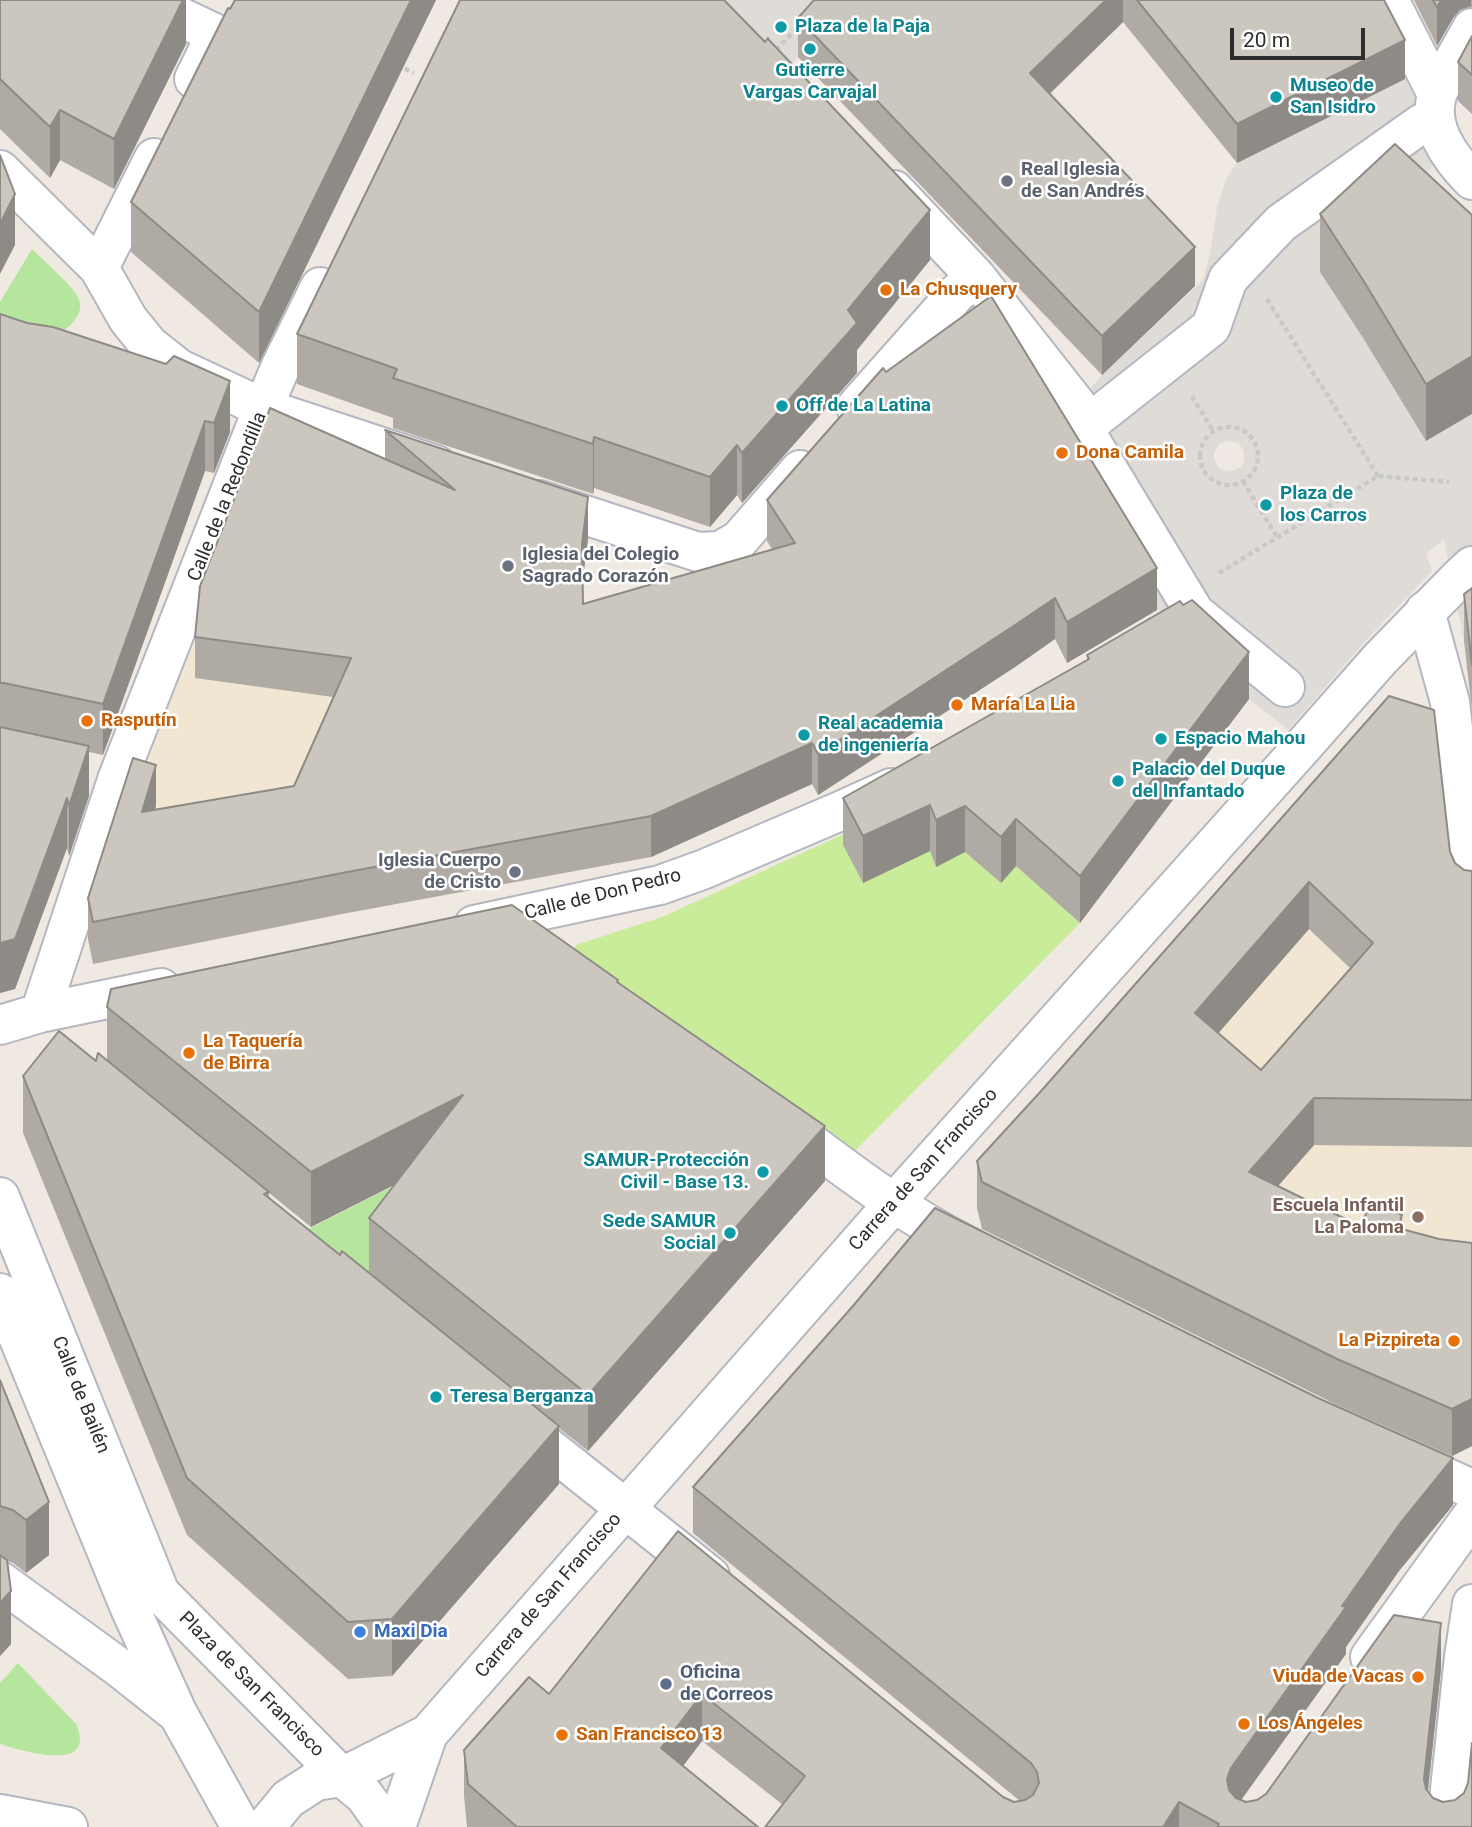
<!DOCTYPE html>
<html>
<head>
<meta charset="utf-8">
<style>
  body { margin:0 }
  #map { position:relative; width:1472px; height:1827px; overflow:hidden; background:#efe9e1; font-family:Roboto,sans-serif }
  canvas { display:block }
  .scale { position:absolute; left:1230px; top:28px; width:135px; height:32px; box-sizing:border-box; border:4px solid #2e2e2e; border-top:0; padding-left:9px; font-size:21px; line-height:24px; white-space:nowrap; color:#2e2e2e; -webkit-text-stroke:5px #fff; paint-order:stroke }
</style>
</head>
<body>
<div id="map">
<canvas width="1472" height="1827"></canvas>
<div class="scale">20 m</div>
</div>
<script>
const context = document.querySelector('canvas').getContext('2d');
context.lineJoin = 'round';
function paint(path, color) { context.fillStyle = color; context.fill(path, 'evenodd'); }
function trace(path, color, width, dash) { context.strokeStyle = color; context.lineWidth = width; context.lineCap = dash ? 'butt' : 'round'; context.setLineDash(dash || []); context.stroke(path); }
function write(font, color, halo, rows, align = 'center') {
  context.font = font + ' Roboto,sans-serif'; context.lineWidth = 5; context.setLineDash([]); context.textBaseline = 'middle'; context.strokeStyle = halo; context.fillStyle = color; for (const [text, x, y, turn = 0] of rows) {
    context.save(); context.translate(x, y); context.rotate((+turn || 0) * Math.PI / 180); context.textAlign = isNaN(turn) ? turn : align; if (halo) context.strokeText(text, 0, 0); context.fillText(text, 0, 0); context.restore();
  }
}
paint(new Path2D(`
  M210,585L421,625L342,914L93,964L92,959L131,856L117,858L180,663Z
  M1389,743L1472,1138V1290L1222,1164L1104,1066Z`), '#f0e6d1');
paint(new Path2D(`
  M32,249C41,258 51,267 60,276C85,300 89,311 60,334L0,322V302Z
  M401,1182L425,1200L367,1277L307,1230Z
  M18,1663L76,1724C98,1774 22,1751 0,1744V1683Z`), '#b6e59e');
paint(new Path2D(`
  M934,793L1080,923L855,1151L572,952L576,945L662,917Z`), '#c9ec9a');
paint(new Path2D(`
  M710,0H850L799,55L785,75Z
  M1411,76L1421,124L1438,159L1419,183L1320,272L1363,338L1426,441L1472,414V635L1464,641L1444,539L1426,554L1432,571L1369,637L1288,730L1249,699L1192,647L1154,605L1051,434L1102,375L1203,280L1210,253L1217,208L1226,179L1237,163ZM1228,441L1238,443L1244,451V461L1241,466L1232,471L1223,470L1218,467L1214,458V453L1219,444Z`), '#dfdcd8');
const street = new Path2D(`
  M145,0L216,34L194,79
  M1389,0L1437,94
  M1472,28C1461,49 1447,70 1438,92C1426,125 1450,158 1472,180
  M0,170L99,268L128,319L149,345L178,368
  M894,190L976,277L1076,404L1083,428L1195,613L1285,687
  M99,268L154,158
  M184,371L263,408L436,465
  M856,407L957,293L976,277
  M1083,428L1211,327L1228,279L1281,223L1421,124L1435,117
  M539,500L698,552L720,551L739,540L800,470
  M1425,611L1450,702L1472,896
  M474,925L660,885L702,870L838,812L891,788
  M40,1013L117,780L263,408L281,366L320,287
  M0,1025L40,1013L161,988
  M784,1123C844,1168 902,1213 969,1247
  M519,1424L710,1576
  M1404,1459L1472,1489
  M0,1581L120,1668L178,1714
  M1370,1657L1472,1516
  M0,1814L68,1827
  M265,1827L288,1799L316,1781L342,1777
  M1446,1827L1464,1657L1472,1604`);
const secondary = new Path2D(`
  M0,1197L160,1593L342,1777L364,1795L387,1827
  M0,1293L130,1608L178,1714L241,1827
  M342,1777L428,1734
  M396,1827L428,1734L893,1204L1305,744L1380,659L1459,578L1472,566`);
trace(street, '#b4b7c1', 42);
trace(secondary, '#b4b7c1', 42);
trace(new Path2D(`
  M776,50L801,24
  M397,65L414,73
  M1267,299L1378,476
  M1192,396L1213,431
  M1200 456a29 29 0 1 1 58 0a29 29 0 1 1-58 0Z
  M1243,481L1277,537
  M1219,573L1378,476L1449,482`), '#c9c9c9', 4.5, [5, 3.5]);
trace(street, '#fff', 38);
trace(secondary, '#fff', 38);
paint(new Path2D(`
  M0,0H186V44L114,189L60,160L50,178L0,129Z
  M436,0L259,363L131,252V202L230,9Z
  M814,0H1384L1405,79L1237,163L1123,22L1050,94L1195,286L1102,375L798,57V18Z
  M1414,0H1472V7L1460,10L1453,18L1437,46Z
  M1472,36V114L1458,101V62Z
  M1320,214L1472,215L1426,441L1363,338L1320,272Z
  M930,260L857,350V373L742,503L737,495L710,527L594,488L593,494L393,428V418L297,384V334Z
  M0,314L27,323L230,432L214,473L205,471L103,755L89,752V796L69,856L67,848L15,989L0,993Z
  M886,372L1157,610L1067,663L1055,639L1015,667L818,795L812,784L651,857L342,914L93,964L88,939V898L156,806L155,809L294,786L333,697L195,678V637L385,459V430L588,539L582,582L583,604L772,549L767,541V500Z
  M1472,588V711L1464,641V594Z
  M1087,655L1249,699L1080,923L1016,866L1001,883L965,852L936,867L930,851L863,883L843,845V798L1087,660Z
  M1389,696L1455,863L1464,870L1472,871V1147L1314,1145L1278,1186L1360,1226L1402,1229L1439,1239L1472,1243V1446L1452,1456L1337,1405L982,1229L977,1208V1161L1042,1090ZM1309,929L1351,969L1261,1070L1218,1033Z
  M618,983L825,1181L588,1451L559,1428V1484L392,1676L348,1679L187,1535L23,1133V1076L96,1061H107V1007ZM394,1185L369,1218V1273L340,1255L269,1198V1193L311,1227Z
  M0,1380L49,1555L26,1573L13,1563L8,1561L11,1644L0,1656Z
  M693,1487L1453,1505L1399,1571L1346,1647V1654L1241,1800L1246,1802L1257,1800L1441,1669L1428,1791L1433,1798L1472,1827H765L783,1805L702,1741L683,1766L758,1827H467L464,1796V1750L549,1694L678,1531L1003,1797L1014,1802L1020,1801L693,1533Z`), '#afaba4');
paint(new Path2D(`
  M183,0H186V44L114,189V139Z
  M411,0H436L259,363V312Z
  M1106,0H1123V22L1030,112V73Z
  M1441,0H1471V6L1460,10L1453,18L1437,46V7Z
  M1405,40V79L1237,163V124Z
  M60,110V160L50,178V127Z
  M15,194V245L0,274V224Z
  M930,210V260L857,350V373L742,503V453L848,310Z
  M1195,247V286L1102,375V336Z
  M1472,356V414L1426,441V384Z
  M230,381V432L214,473V423Z
  M205,421V471L103,755V704Z
  M594,437V488L593,494V444Z
  M737,445V495L710,527V477Z
  M588,497V539L582,586V544Z
  M1157,568V610L1067,663V622Z
  M1055,598V639L1015,667L818,795V754Z
  M1249,652V699L1080,923V876Z
  M812,743V784L651,857V816Z
  M89,746V796L69,856V806Z
  M156,765V806L142,853V812Z
  M67,798V848L15,989L0,993V943Z
  M930,805V851L863,883V836Z
  M965,806V852L936,867V820Z
  M1016,819V866L1001,883V837Z
  M1309,882V929L1195,1060V1013Z
  M463,1095V1150L311,1227V1172Z
  M1314,1098V1145L1249,1219V1172Z
  M825,1126V1181L588,1451V1395Z
  M1402,1215V1262L1398,1228Z
  M1472,1399V1446L1452,1456V1409Z
  M559,1426V1484L392,1676V1619Z
  M1453,1458V1505L1399,1571L1346,1647V1654L1231,1814L1227,1779L1231,1768L1399,1525Z
  M49,1502V1555L26,1573V1520Z
  M11,1591V1644L0,1656V1603Z
  M1441,1623V1669L1424,1825V1779Z
  M702,1694V1741L661,1795V1748Z
  M1179,1802V1827H1163Z`), '#8e8b86');
const building = new Path2D(`
  M0,0H183L114,139L60,110L50,127L0,79Z
  M235,0H411L259,312L131,202L228,8L230,9Z
  M460,0H724L765,42L768,38L769,40L930,210L848,310L857,323L742,453L737,445L710,477L594,437L593,444L393,378L397,369L297,334Z
  M814,0H1106L1030,73L1195,247L1102,336L798,18Z
  M1137,0H1384L1405,40L1237,124Z
  M1433,0H1441L1437,7Z
  M1472,36V75L1458,62Z
  M1395,144L1472,215V356L1426,384L1363,280L1320,214Z
  M0,155L15,194L0,224Z
  M991,296L1157,568L1067,622L1055,598L1015,625L818,754L812,743L651,816L342,873L93,922L88,898L133,758L156,765L142,812L294,786L351,658L195,637L200,586L270,408L455,490L385,430L588,497L582,544L583,604L795,543L767,500L883,368L886,372Z
  M0,314L27,323L53,327L166,364L174,356L230,381L214,423L205,421L103,704L4,683H0Z
  M1472,588V665L1464,594Z
  M1192,600L1249,652L1080,876L1016,819L1001,837L965,806L936,820L930,805L863,836L843,798L1089,659L1087,655L1180,601L1183,605Z
  M1389,696L1434,710L1450,852L1455,863L1464,870L1472,871V1100L1314,1098L1249,1172L1360,1226L1373,1200L1402,1215L1398,1228L1439,1239L1472,1243V1399L1452,1409L1337,1359L982,1182L977,1161L1042,1090ZM1309,882L1373,943L1261,1070L1195,1013Z
  M0,727L89,746L69,806L67,798L15,939L0,943Z
  M512,905L618,980L617,982L825,1126L588,1395L369,1218L463,1095L311,1172L107,1007L111,989Z
  M59,1031L96,1061L98,1053L269,1192L264,1194L340,1255L342,1251L559,1426L392,1619L348,1622L187,1478L23,1076Z
  M935,1208L1318,1398L1453,1458L1399,1525L1342,1606L1346,1607L1231,1768L1227,1779L1229,1790L1236,1798L1246,1802L1257,1800L1266,1794L1394,1615L1441,1623L1424,1779L1426,1789L1433,1798L1443,1802L1455,1800L1464,1793L1468,1783L1472,1743V1827H1217L1219,1824L1179,1802L1163,1827H765L805,1776L702,1694L661,1748L758,1827H517L468,1784L464,1750L529,1677L549,1694L678,1531L1003,1797L1014,1802L1025,1800L1033,1795L1039,1783L1037,1772L1031,1763L693,1487L853,1306Z
  M0,1380L49,1502L26,1520L13,1510L0,1506Z
  M0,1555L7,1560L11,1591L0,1603Z`);
paint(building, '#cbc7bf');
trace(building, '#8e8b86', 2);
for (const [x, y, r, color] of [
  [781,27,7,"#0f9aa8"],
  [810,49,7,"#0f9aa8"],
  [1276,97,7,"#0f9aa8"],
  [1007,181,7,"#6b7280"],
  [886,290,7,"#e8710a"],
  [782,406,7,"#0f9aa8"],
  [1062,453,7,"#e8710a"],
  [1266,505,7,"#0f9aa8"],
  [508,566,7,"#6b7280"],
  [957,705,7,"#e8710a"],
  [87,721,7,"#e8710a"],
  [804,735,7,"#0f9aa8"],
  [1161,739,7,"#0f9aa8"],
  [1118,781,7,"#0f9aa8"],
  [515,872,7,"#6b7280"],
  [189,1053,7,"#e8710a"],
  [763,1172,7,"#0f9aa8"],
  [1418,1217,7,"#8d6e63"],
  [730,1233,7,"#0f9aa8"],
  [1454,1341,7,"#e8710a"],
  [436,1397,7,"#0f9aa8"],
  [360,1632,7,"#3f7fe0"],
  [1418,1677,7,"#e8710a"],
  [666,1684,7,"#5c6f8a"],
  [1244,1724,7,"#e8710a"],
  [562,1735,7,"#e8710a"]
]) { const dot = new Path2D(); dot.arc(x, y, r, 0, 2 * Math.PI); context.fillStyle = color; context.fill(dot); trace(dot, '#fff', 2.5); }
write('bold 19px', '#0d838f', '#fff', [
  ["Plaza de la Paja",795,27],
  ["Gutierre",810,71,"center"],
  ["Vargas Carvajal",810,93,"center"],
  ["Museo de",1290,86],
  ["San Isidro",1290,108],
  ["Off de La Latina",796,406],
  ["Plaza de",1280,494],
  ["los Carros",1280,516],
  ["Real academia",818,724],
  ["de ingeniería",818,746],
  ["Espacio Mahou",1175,739],
  ["Palacio del Duque",1132,770],
  ["del Infantado",1132,792],
  ["SAMUR-Protección",749,1161,"right"],
  ["Civil - Base 13.",749,1183,"right"],
  ["Sede SAMUR",716,1222,"right"],
  ["Social",716,1244,"right"],
  ["Teresa Berganza",450,1397]
], 'left');
write('bold 19px', '#5b616d', '#fff', [
  ["Real Iglesia",1021,170],
  ["de San Andrés",1021,192],
  ["Iglesia del Colegio",522,555],
  ["Sagrado Corazón",522,577],
  ["Iglesia Cuerpo",501,861,"right"],
  ["de Cristo",501,883,"right"]
], 'left');
write('bold 19px', '#c56008', '#fff', [
  ["La Chusquery",900,290],
  ["Dona Camila",1076,453],
  ["María La Lia",971,705],
  ["Rasputín",101,721],
  ["La Taquería",203,1042],
  ["de Birra",203,1064],
  ["La Pizpireta",1440,1341,"right"],
  ["Viuda de Vacas",1404,1677,"right"],
  ["Los Ángeles",1258,1724],
  ["San Francisco 13",576,1735]
], 'left');
write('19px', '#2e2e2e', '#fff', [
  ["Calle de la Redondilla",228,497,-68],
  ["Calle de Don Pedro",603,895,-14],
  ["Carrera de San Francisco",924,1170,-48],
  ["Calle de Bailén",80,1395,68],
  ["Carrera de San Francisco",549,1596,-49],
  ["Plaza de San Francisco",251,1685,45]
]);
write('bold 19px', '#785e54', '#fff', [
  ["Escuela Infantil",1404,1206],
  ["La Paloma",1404,1228]
], 'right');
write('bold 19px', '#366cbe', '#fff', [
  ["Maxi Dia",374,1632]
], 'left');
write('bold 19px', '#4e5e75', '#fff', [
  ["Oficina",680,1673],
  ["de Correos",680,1695]
], 'left');
</script>
</body>
</html>
